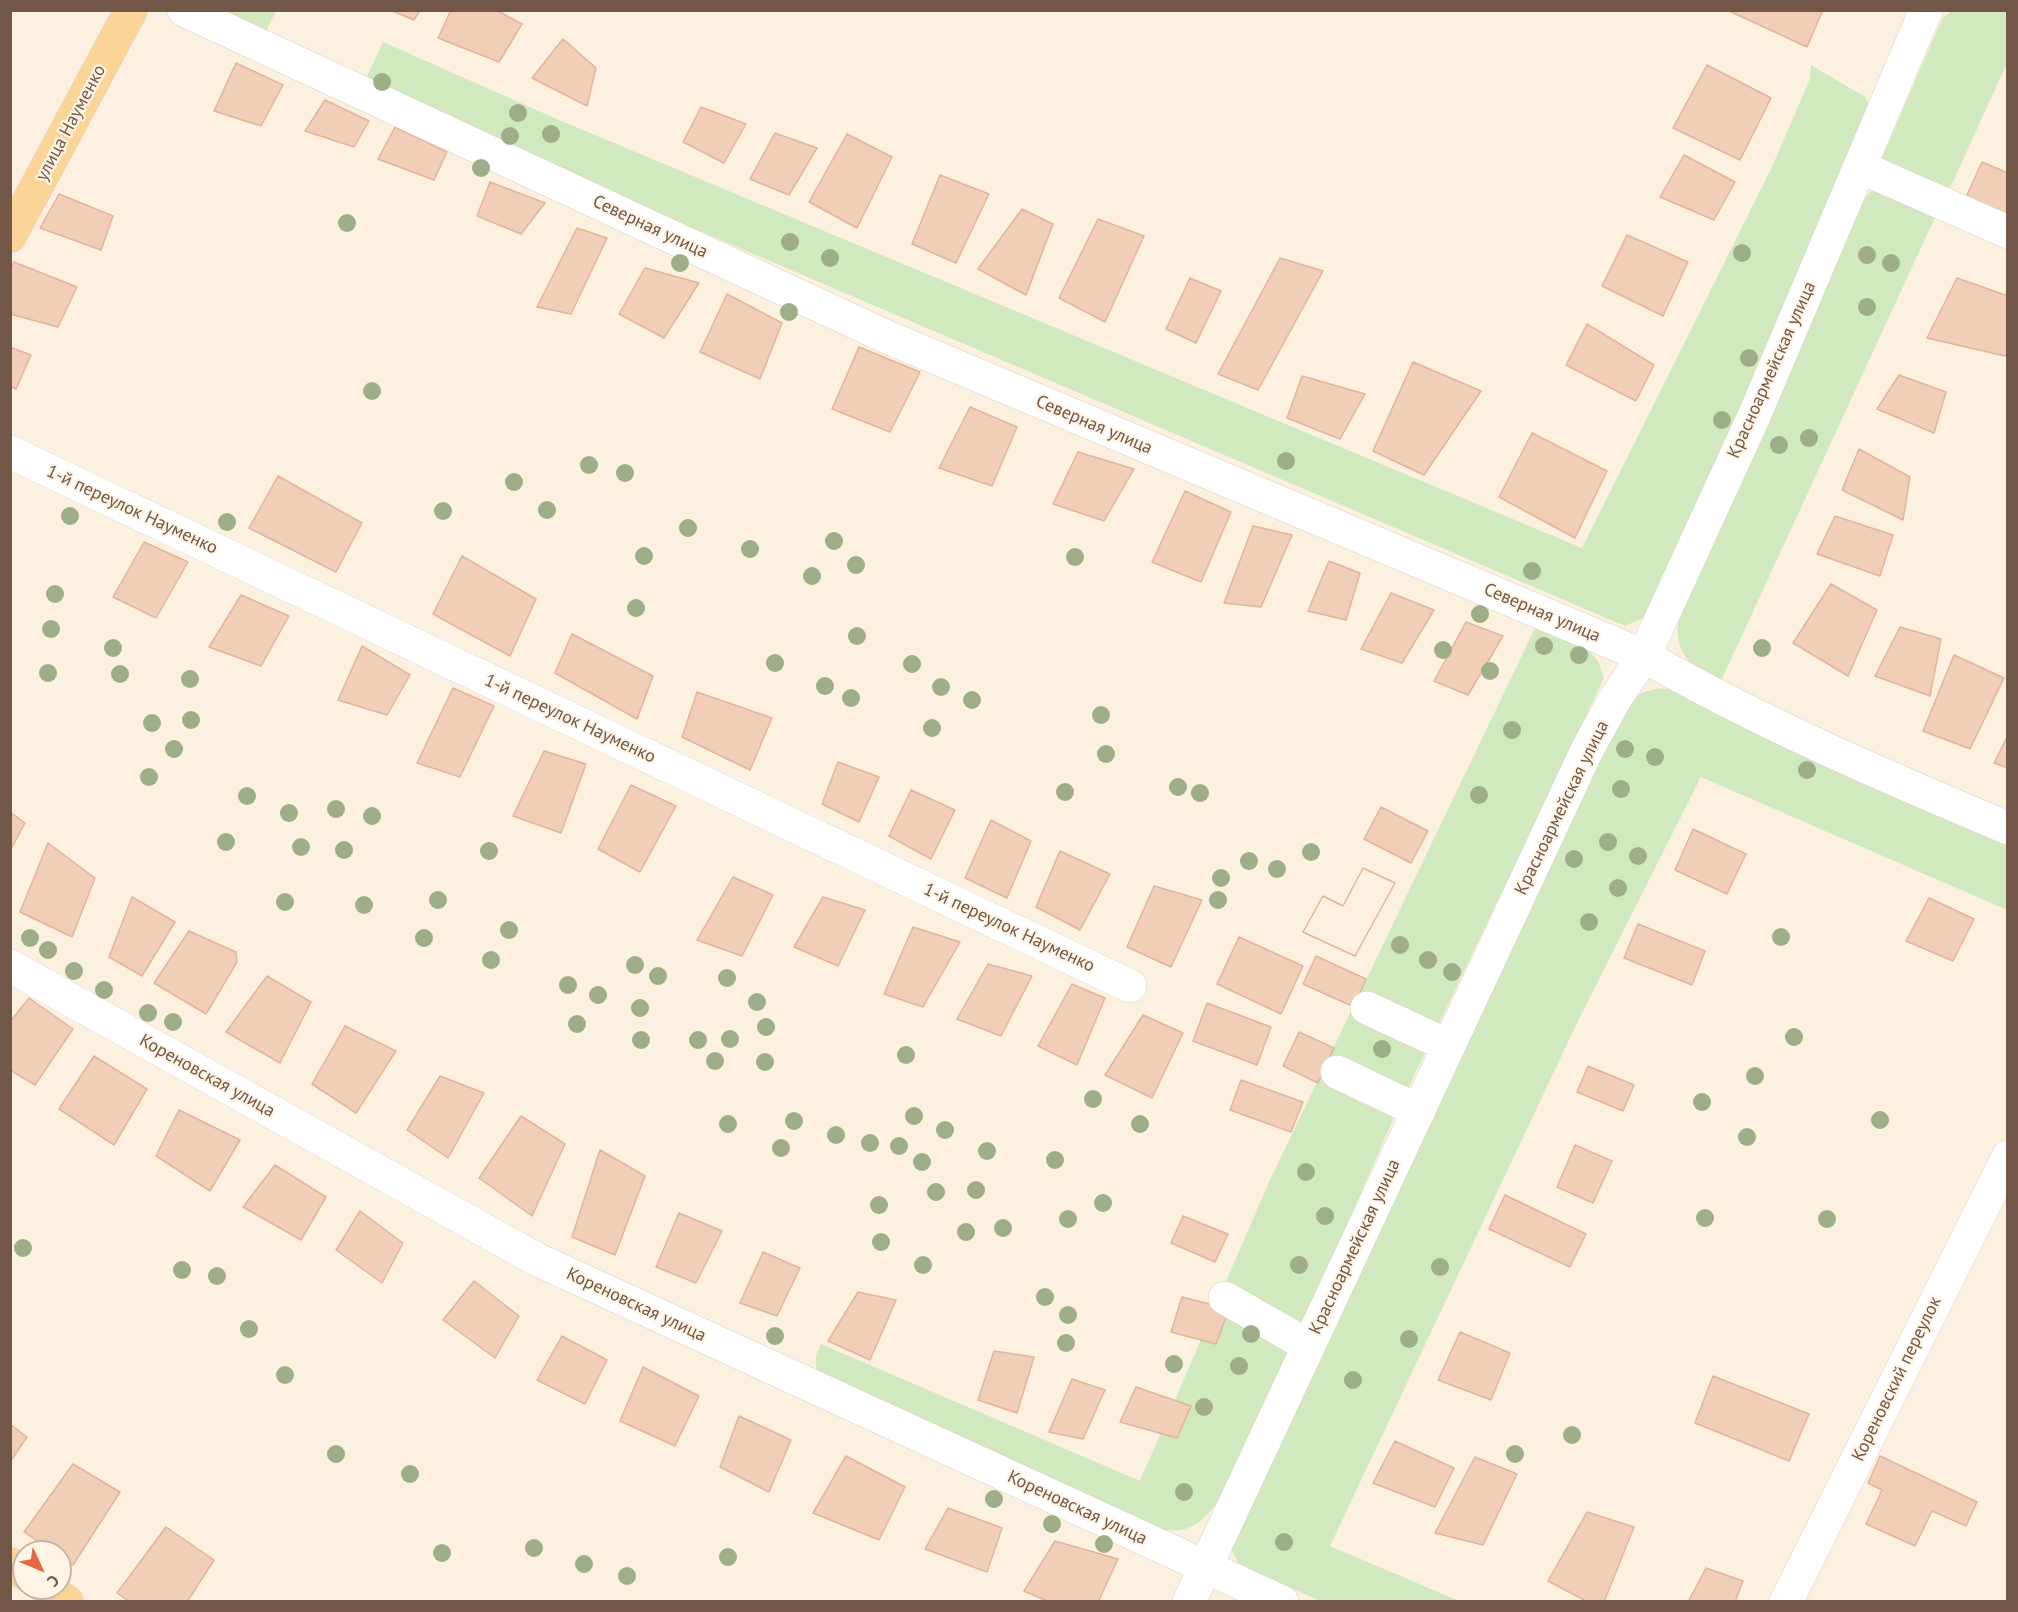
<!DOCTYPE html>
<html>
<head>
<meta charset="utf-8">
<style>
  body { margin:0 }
  #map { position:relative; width:2018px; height:1612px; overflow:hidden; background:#fcf1e0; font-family:"PT Sans",sans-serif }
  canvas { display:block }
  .frame { position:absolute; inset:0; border:12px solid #725748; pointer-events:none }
  .north { position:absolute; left:12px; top:1540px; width:60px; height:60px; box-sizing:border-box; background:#fff5e6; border:2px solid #c7b6a7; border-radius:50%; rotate:134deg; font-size:16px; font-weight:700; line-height:24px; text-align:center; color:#725748 }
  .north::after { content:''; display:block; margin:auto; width:21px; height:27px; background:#e66845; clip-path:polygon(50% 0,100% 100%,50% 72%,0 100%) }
</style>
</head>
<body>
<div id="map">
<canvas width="2018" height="1612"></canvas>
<div class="frame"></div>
<div class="north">С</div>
</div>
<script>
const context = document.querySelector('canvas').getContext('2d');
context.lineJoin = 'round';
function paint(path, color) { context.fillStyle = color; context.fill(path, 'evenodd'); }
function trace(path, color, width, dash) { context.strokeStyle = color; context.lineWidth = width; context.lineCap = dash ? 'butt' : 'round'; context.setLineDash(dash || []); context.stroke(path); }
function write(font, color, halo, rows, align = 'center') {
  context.font = font + ' "PT Sans",sans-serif'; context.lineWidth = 4.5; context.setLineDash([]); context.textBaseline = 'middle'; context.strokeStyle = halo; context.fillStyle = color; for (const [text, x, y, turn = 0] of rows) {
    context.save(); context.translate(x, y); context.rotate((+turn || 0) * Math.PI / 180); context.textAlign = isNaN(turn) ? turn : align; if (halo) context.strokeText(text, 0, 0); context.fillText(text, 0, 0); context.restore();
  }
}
paint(new Path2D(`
  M200,11H276L262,39Z
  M1952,11H2007V63L1947,195L1879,165L1942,19Z
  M383,42L559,120L1582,548L1771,169L1810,79L1811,65L1865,97L1870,106L1869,120L1652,606L1643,618L1625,626L362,87Z
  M1872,190L1937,213L1720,683C1661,652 1675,623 1694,571L1866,197Z
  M1537,624L1583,644L1598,661L1604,678L1392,1122L1277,1385L1217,1503C1200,1525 1189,1533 1160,1530L816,1370V1356L821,1344L1140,1481L1269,1182Z
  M1660,688L1677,691L2007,841V910L1701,777L1577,1023L1330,1546L1459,1601H1321L1241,1567L1231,1549L1625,708L1641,693Z`), '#d0e9bf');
const building = new Path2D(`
  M390,10H420L414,20Z
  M451,10H496L522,24L499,62L438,38Z
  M1727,10H1823L1807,47Z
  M563,39L596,68L587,106L532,78Z
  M236,63L283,85L261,126L214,111Z
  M1707,65L1771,98L1740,160L1673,128Z
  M325,100L369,121L354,147L305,131Z
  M701,107L746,124L724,163L683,142Z
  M395,127L447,152L434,180L378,159Z
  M775,133L817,148L789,195L750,179Z
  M847,134L892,157L857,228L809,202Z
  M1684,155L1735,182L1714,220L1660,197Z
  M1982,162L2008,173V226L1962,206Z
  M940,175L989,194L956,263L912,244Z
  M490,182L545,203L521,234L477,216Z
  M59,194L113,216L101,250L40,228Z
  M1022,209L1053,224L1026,295L978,269Z
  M1098,219L1144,236L1105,322L1059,298Z
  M577,228L607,238L571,314L537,307Z
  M1627,235L1688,262L1663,316L1602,286Z
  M1280,258L1323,271L1258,390L1218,374Z
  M14,262L77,287L58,327L10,314V269Z
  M645,268L699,283L664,338L619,314Z
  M1190,278L1221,291L1196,343L1166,329Z
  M1957,278L2008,296V352L2005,356L1927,338Z
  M727,294L782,323L760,379L700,352Z
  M1587,324L1654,365L1636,401L1566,365Z
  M10,347L31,355L16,389L10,386Z
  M859,347L920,372L890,432L832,409Z
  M1413,362L1481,391L1424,475L1373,451Z
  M1899,375L1946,392L1934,433L1877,409Z
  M1302,376L1365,394L1340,439L1287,418Z
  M970,407L1017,427L992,486L939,468Z
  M1532,433L1607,471L1575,538L1499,497Z
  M1859,449L1910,477L1903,520L1842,490Z
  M1078,452L1134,469L1104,521L1053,504Z
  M278,476L362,523L336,572L249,528Z
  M1185,491L1231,512L1201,582L1152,562Z
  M1835,516L1893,535L1880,576L1817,554Z
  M1253,526L1292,535L1261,607L1224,603Z
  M144,542L188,562L156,618L113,597Z
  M462,556L536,599L510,656L433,614Z
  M1329,561L1360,573L1346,620L1308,611Z
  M1831,584L1877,610L1848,676L1793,643Z
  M1391,593L1434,610L1402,663L1361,649Z
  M241,595L289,616L261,666L209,647Z
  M1466,622L1503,636L1468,695L1434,681Z
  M1900,627L1941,639L1930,696L1875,676Z
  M572,634L653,676L637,719L555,673Z
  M362,646L410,675L387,715L338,700Z
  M1954,655L2004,678L1970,749L1923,731Z
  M453,688L494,706L460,777L417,763Z
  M697,692L772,718L750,770L682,737Z
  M2008,735V768L1994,763Z
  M544,751L586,764L561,833L513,816Z
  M838,762L879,777L859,822L822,804Z
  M631,785L676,806L640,872L598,849Z
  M911,790L955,810L931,859L889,836Z
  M1381,807L1428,831L1411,863L1364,839Z
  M10,812L25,823L10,851Z
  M991,820L1031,841L1007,898L965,878Z
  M1693,829L1746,854L1727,894L1675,870Z
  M48,843L95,878L72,937L20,912Z
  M1060,851L1110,874L1080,930L1036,907Z
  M1363,868L1395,883L1355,956L1303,932L1323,896L1343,906Z
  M1363,868L1395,883L1355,956L1303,932L1323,896L1343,906Z
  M733,877L773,895L742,956L697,940Z
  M1154,886L1202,900L1171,967L1127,947Z
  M132,897L175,922L142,976L109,957Z
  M823,897L865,910L838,966L794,947Z
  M1929,898L1974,919L1953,961L1906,941Z
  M1638,924L1705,951L1692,985L1624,958Z
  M913,927L960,942L923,1007L884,994Z
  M189,931L236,952L237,962L206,1014L154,983Z
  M1239,937L1303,966L1281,1014L1217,984Z
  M1316,956L1366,979L1354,1007L1303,984Z
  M988,964L1032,976L1001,1036L957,1019Z
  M267,976L311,1002L280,1063L226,1032Z
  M1072,984L1105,998L1077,1065L1038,1046Z
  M29,998L73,1029L35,1085L10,1070V1022Z
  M1207,1003L1271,1027L1257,1065L1193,1041Z
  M1143,1015L1183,1033L1152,1098L1105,1075Z
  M345,1026L396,1051L356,1113L312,1084Z
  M1299,1032L1334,1048L1318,1083L1283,1066Z
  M94,1056L147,1089L114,1145L59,1109Z
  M1588,1066L1634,1085L1623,1111L1577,1092Z
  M440,1076L484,1093L448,1158L407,1130Z
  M1241,1080L1303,1102L1291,1132L1230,1110Z
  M179,1110L240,1140L210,1191L156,1156Z
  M521,1116L565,1144L532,1216L479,1178Z
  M1575,1145L1612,1161L1593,1203L1557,1187Z
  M600,1150L645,1176L615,1255L572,1237Z
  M275,1165L326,1197L301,1240L243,1207Z
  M1505,1195L1586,1234L1570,1267L1489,1229Z
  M360,1211L403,1243L382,1283L336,1250Z
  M679,1213L722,1231L696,1283L656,1267Z
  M1183,1216L1228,1234L1215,1262L1171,1243Z
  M763,1252L800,1268L777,1316L740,1303Z
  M474,1281L519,1316L495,1358L443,1320Z
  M858,1292L896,1300L870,1360L828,1341Z
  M1182,1297L1229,1309L1216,1344L1171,1332Z
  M1460,1332L1510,1353L1491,1400L1438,1380Z
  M562,1336L607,1360L585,1404L537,1380Z
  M994,1351L1034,1357L1017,1413L978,1400Z
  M643,1367L699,1396L675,1446L620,1421Z
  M1713,1376L1809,1414L1789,1461L1695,1423Z
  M1072,1379L1105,1390L1083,1439L1049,1432Z
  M1136,1387L1191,1406L1177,1438L1120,1422Z
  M739,1416L791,1440L769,1492L720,1467Z
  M10,1424L27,1437L10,1462Z
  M1395,1441L1454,1468L1435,1507L1373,1483Z
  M846,1456L905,1487L879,1540L813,1513Z
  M1880,1456L1977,1502L1966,1526L1932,1511L1915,1546L1866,1524L1882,1490L1868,1483Z
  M1475,1457L1517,1474L1483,1545L1435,1533Z
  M73,1464L120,1492L73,1565L60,1556V1552H54L24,1532Z
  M948,1508L1002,1528L987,1572L925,1549Z
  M1587,1512L1634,1527L1604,1602H1588L1548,1581Z
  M166,1527L214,1560L187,1602H130L117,1593Z
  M1055,1541L1118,1559L1098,1602H1049L1024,1591Z
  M1706,1568L1743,1581L1735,1602H1688Z`);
paint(building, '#f1ceb8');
trace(building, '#e3b498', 1.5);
const minor = new Path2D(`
  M184,10L887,337L1644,656C1761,723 1884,776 2008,828
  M1860,167L2008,232
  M10,452L1130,986
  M10,966L536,1259L1282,1602
  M1367,1008L1449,1046
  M1337,1072L1419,1111
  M1225,1298L1309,1346
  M1189,1602L1587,750L1615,699L1644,656L1755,414L1926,10
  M1786,1602L2008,1157`);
const major = new Path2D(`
  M10,236L131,10
  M10,1564L24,1573
  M46,1588L67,1602`);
trace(minor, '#e0cdbc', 34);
trace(major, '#dad3cf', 34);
trace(minor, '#fff', 33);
trace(major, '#fbd598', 33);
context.fillStyle = '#9eae88';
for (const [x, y] of [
  [382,82],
  [518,113],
  [551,134],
  [510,136],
  [481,168],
  [347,223],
  [790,242],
  [1742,253],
  [1867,255],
  [830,258],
  [680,263],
  [1891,263],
  [1867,307],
  [789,312],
  [1749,358],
  [372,391],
  [1722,420],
  [1809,438],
  [1779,445],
  [1286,461],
  [589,465],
  [625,473],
  [514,482],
  [547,510],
  [443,511],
  [70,516],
  [227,522],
  [688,528],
  [834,541],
  [750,549],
  [644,556],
  [1075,557],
  [856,565],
  [1532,571],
  [812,576],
  [55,594],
  [636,608],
  [1480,614],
  [51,629],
  [857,636],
  [1544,646],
  [113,648],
  [1762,648],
  [1443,650],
  [1579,655],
  [775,663],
  [912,664],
  [1490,671],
  [48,673],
  [120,674],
  [190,679],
  [825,686],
  [941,687],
  [851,698],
  [972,700],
  [1101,715],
  [191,720],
  [152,723],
  [932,728],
  [1512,730],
  [174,749],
  [1625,749],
  [1106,754],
  [1655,757],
  [1807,770],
  [149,777],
  [1178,787],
  [1621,789],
  [1065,792],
  [1200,793],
  [1479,795],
  [247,796],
  [336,809],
  [289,813],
  [372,816],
  [226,842],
  [1608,842],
  [301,847],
  [344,850],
  [489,851],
  [1311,852],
  [1638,856],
  [1574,859],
  [1249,861],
  [1277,869],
  [1221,878],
  [1618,888],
  [438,900],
  [1218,900],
  [285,902],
  [364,905],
  [1589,922],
  [509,930],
  [1781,937],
  [30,938],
  [424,938],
  [1400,945],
  [48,950],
  [491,960],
  [1428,960],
  [635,965],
  [74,971],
  [1452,972],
  [658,976],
  [727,978],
  [568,985],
  [104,990],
  [598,995],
  [757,1002],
  [640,1008],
  [148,1013],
  [173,1022],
  [577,1024],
  [766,1027],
  [1794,1037],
  [730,1039],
  [641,1040],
  [698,1040],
  [1382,1049],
  [906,1055],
  [715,1061],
  [765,1062],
  [1755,1076],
  [1093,1099],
  [1702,1102],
  [914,1116],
  [1880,1120],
  [794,1121],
  [728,1124],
  [1140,1124],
  [945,1130],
  [836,1135],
  [1747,1137],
  [870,1143],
  [899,1146],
  [781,1148],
  [987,1151],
  [1055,1160],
  [922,1162],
  [1306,1172],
  [976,1190],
  [936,1192],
  [1103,1203],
  [879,1205],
  [1325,1216],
  [1705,1218],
  [1068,1219],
  [1827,1219],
  [1003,1228],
  [966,1232],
  [881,1242],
  [23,1248],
  [923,1265],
  [1299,1265],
  [1440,1267],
  [182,1270],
  [217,1276],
  [1045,1297],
  [1068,1315],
  [249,1329],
  [1251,1334],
  [775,1336],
  [1409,1339],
  [1066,1343],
  [1174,1364],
  [1239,1366],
  [285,1375],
  [1353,1380],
  [1204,1407],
  [1572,1435],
  [336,1454],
  [1515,1454],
  [410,1474],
  [1184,1492],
  [994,1499],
  [1052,1524],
  [1284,1542],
  [1104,1544],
  [534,1548],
  [442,1553],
  [728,1557],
  [584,1564],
  [627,1576]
]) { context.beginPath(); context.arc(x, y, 9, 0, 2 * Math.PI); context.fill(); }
write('18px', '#725748', '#fff5e6', [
  ["улица Науменко",71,123,-62],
  ["Северная улица",650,227,25],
  ["Красноармейская улица",1772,370,-66],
  ["Северная улица",1094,425,23],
  ["1-й переулок Науменко",132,510,25],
  ["Северная улица",1542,613,23],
  ["1-й переулок Науменко",570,719,25],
  ["Красноармейская улица",1562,808,-64],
  ["1-й переулок Науменко",1009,928,25],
  ["Кореновская улица",207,1076,29],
  ["Красноармейская улица",1355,1247,-65],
  ["Кореновская улица",636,1305,25],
  ["Кореновский переулок",1897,1379,-64],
  ["Кореновская улица",1077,1508,25]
]);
</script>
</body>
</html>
